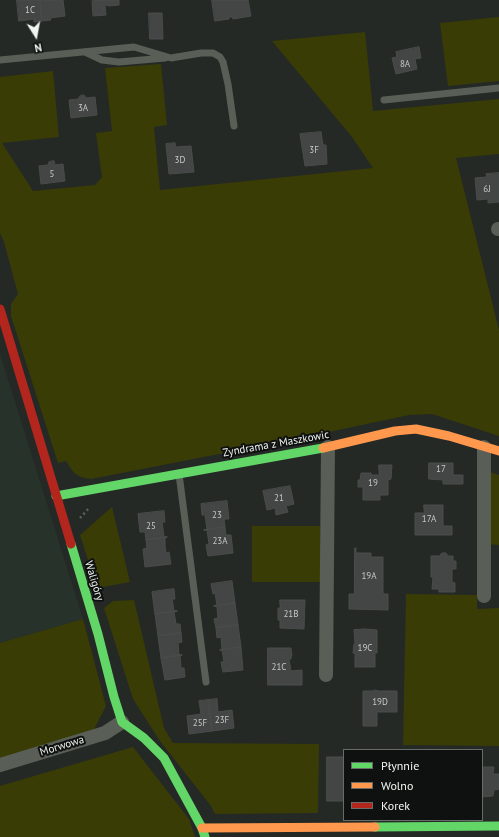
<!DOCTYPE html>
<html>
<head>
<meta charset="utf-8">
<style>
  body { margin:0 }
  #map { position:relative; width:499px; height:837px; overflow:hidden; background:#242926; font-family:"PT Sans",sans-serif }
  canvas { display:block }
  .legend { position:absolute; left:343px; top:749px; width:140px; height:72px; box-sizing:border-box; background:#0e110f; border:1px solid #686c69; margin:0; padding:5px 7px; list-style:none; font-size:12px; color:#f0f5f1 }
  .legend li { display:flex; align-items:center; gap:8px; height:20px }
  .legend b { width:20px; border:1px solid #686c69 }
  .north { position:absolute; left:16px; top:16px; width:40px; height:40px; -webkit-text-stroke:3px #0e110f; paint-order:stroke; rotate:169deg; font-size:11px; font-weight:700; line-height:16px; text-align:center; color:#f0f5f1 }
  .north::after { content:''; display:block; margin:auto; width:14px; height:18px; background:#f0f5f1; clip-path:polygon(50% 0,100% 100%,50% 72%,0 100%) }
</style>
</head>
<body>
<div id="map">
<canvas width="499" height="837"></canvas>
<ul class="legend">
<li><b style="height:5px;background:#63d668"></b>Płynnie</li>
<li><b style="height:5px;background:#ff974d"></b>Wolno</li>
<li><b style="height:5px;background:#b3261e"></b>Korek</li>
</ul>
<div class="north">N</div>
</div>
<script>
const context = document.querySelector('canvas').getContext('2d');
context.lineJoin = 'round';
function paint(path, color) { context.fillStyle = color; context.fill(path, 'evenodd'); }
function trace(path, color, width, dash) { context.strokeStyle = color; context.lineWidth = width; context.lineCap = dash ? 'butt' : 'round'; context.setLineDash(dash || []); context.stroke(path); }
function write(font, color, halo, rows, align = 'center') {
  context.font = font + ' "PT Sans",sans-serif'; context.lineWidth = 4; context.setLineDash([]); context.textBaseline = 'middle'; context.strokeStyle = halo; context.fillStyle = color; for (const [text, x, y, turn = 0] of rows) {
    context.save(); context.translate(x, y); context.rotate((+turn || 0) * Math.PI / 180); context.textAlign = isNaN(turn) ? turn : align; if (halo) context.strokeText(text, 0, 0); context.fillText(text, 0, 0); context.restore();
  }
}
paint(new Path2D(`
  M0,354L83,619L0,643Z`), '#27332a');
paint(new Path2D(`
  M499,17V81L448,86L440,23Z
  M365,32L373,111L499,99V154L456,158L499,330V436L432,414L409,415L296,439L91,479C76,477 74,474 66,461L58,463L11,316V304L18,294L4,242L0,233V77L53,71L59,137L2,143L33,191L95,185L102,177L96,133L112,131L105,68L161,64L167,125L154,127L160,190L373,168L352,137L272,41Z
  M490,472L499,475V545L489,544Z
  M112,507L130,582L97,588L80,535Z
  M252,526H320V582H252Z
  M406,594L477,595V609L499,608V746L403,745Z
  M134,600L164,728L173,743L319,744L318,813L215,814L211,806L160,741L133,699L104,608L113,601Z
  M83,619L106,706L90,737L0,763V643Z
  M133,747L189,819L195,837H0V786Z`), '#3a3c05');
const building = new Path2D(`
  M17,0H40L42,21L34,22V19L19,21Z
  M40,0H63L65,16L50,18L51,20L42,21Z
  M94,0H119V5L108,6L107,5H105L106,15L93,16L92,1Z
  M212,0H248L251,16L233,19L232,17H229V19L215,21Z
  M149,13H162L163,39H150Z
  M419,47L421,58L415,59L417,69L396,74L392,58L397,57L396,52Z
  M84,95L86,98L95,97L97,115L71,118L69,100L78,99L80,96Z
  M321,132L323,145H326L327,164L305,166L300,134Z
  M175,143L176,147L191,146L194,172L169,174L166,144Z
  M54,161L55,165L63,164L65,181L41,184L39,166L48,165L49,162Z
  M499,173V202L488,203V199L477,200L475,178L487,177L486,174Z
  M429,463H453V475H463V484H443V480L429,479Z
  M379,465H392L391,479L388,480V495H380V500H363V487H358V480H360L361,473H371V475H379Z
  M290,486L294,504L286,506L288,512L276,515L275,508L267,510L263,491Z
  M227,501L229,519H224L225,527L204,530L207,529L205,515H202L201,504Z
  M424,505H443V526H452V535H415V513H424Z
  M164,511L165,522H162L163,529L164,537H167L146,540L145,532H140L138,514Z
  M225,527L226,535H231L233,553L208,556L206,545L209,544L207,530H204Z
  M167,537L165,538V546L166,553L169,552L171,564L145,567L143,549L147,548L146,540Z
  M355,548H356V553H371V557H383V594H388V610L349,609V594H354Z
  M442,553H446L448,556H453V561H456V569H452V582L455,583V592H439V589H432L433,577H431V556H439Z
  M232,581L235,603L214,606L217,605L215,593L213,594L211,584Z
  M174,589L175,599H172L174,611H177L155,614L152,592Z
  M280,600H305L304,629L280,628V620H278V608H280Z
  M235,603L238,625L216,628L214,619L218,618L217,607L214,606Z
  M177,611L174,612L176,624H180L181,633L158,636L155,614Z
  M238,625L241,647L220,650L222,649L221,637L217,638L216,628Z
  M365,629L377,630V653H375V667H355V653H353L354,644H355L354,630Z
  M181,633L182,642L178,643L179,655H182L161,658L158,636Z
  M241,647L243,670L223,672L221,662H224L222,650H220Z
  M268,648H291L292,656H291V659H289L291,671L302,670V685H268Z
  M182,655L180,656L181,668H184L185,677L165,680L161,658Z
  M374,690L379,691H397V712H377V726H363V691H372Z
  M217,699L218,712L232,710L234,728L212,731L208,700Z
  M208,700L212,731L189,734L187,716L201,714L199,701Z
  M327,757H344V801H327Z
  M482,767H494L493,774H499V789L494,790L493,796L482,797Z`);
paint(building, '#434645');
trace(building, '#494c4b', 1);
trace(new Path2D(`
  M80,518L90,507`), '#5d615b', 2.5, [2, 3]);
trace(new Path2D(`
  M85,52L102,60L119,62L165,58
  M0,60L134,47L171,58L201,53H213L220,57L223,62L228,84L234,126
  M384,100L499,88
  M179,474L206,682`), '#595f56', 7);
trace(new Path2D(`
  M498,229H499
  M484,596V447
  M326,675L328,447
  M0,765L105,733L122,722`), '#595f56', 14);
trace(new Path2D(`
  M56,496L323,448
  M71,544L98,634L114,697L122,722L144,738L164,758L202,828L205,837
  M375,827L499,826`), '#63d668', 9);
trace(new Path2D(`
  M323,448L395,431L416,429L449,436L499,451
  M202,828L375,827`), '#ff974d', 9);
trace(new Path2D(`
  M0,309L71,544`), '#b3261e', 9);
write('9px', '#c5c9c6', null, [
  ["1C",30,10],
  ["8A",405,64],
  ["3A",83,108],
  ["3F",314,150],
  ["3D",180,160],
  ["5",52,174],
  ["6J",487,189],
  ["17",441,469],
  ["19",373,483],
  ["21",279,498],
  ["23",217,515],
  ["17A",429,519],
  ["25",151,526],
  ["23A",220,541],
  ["19A",369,576],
  ["21B",291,614],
  ["19C",365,648],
  ["21C",279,667],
  ["19D",380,702],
  ["23F",222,720],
  ["25F",200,723]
]);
write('11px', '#f0f5f1', '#0e110f', [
  ["Zyndrama z Maszkowic",276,444,-10],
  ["Waligóry",94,581,73],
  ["Morwowa",62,746,-17]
]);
</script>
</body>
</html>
